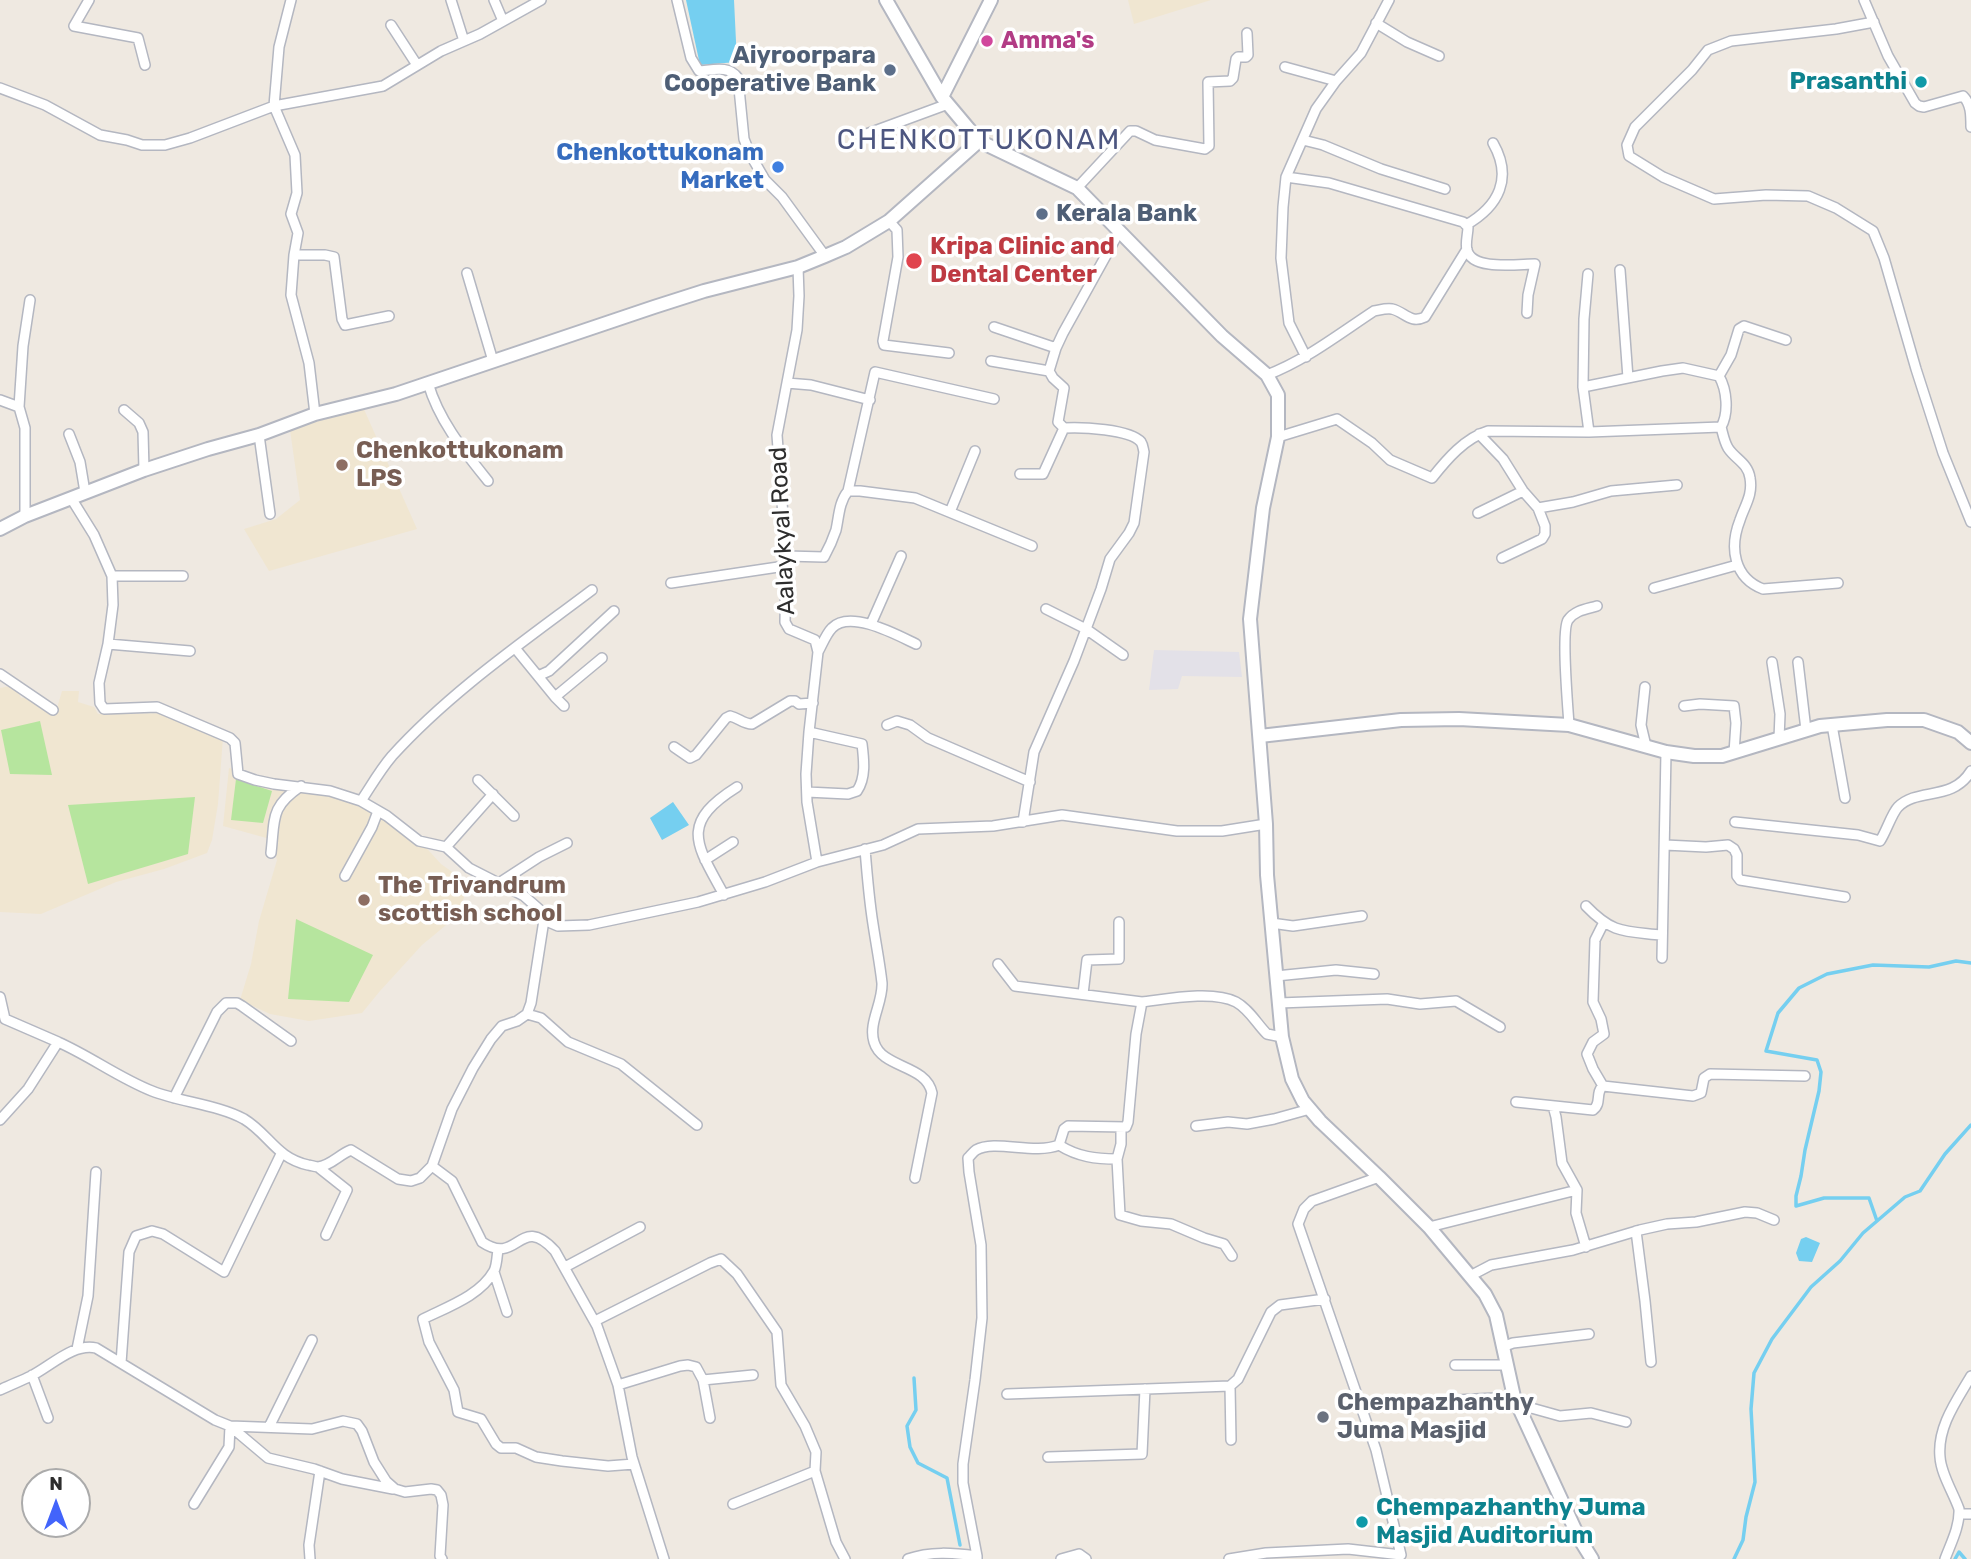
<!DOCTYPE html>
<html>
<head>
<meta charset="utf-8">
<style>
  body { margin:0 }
  #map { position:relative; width:1971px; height:1559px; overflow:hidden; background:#efe9e1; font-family:Rubik,sans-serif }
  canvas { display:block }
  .north { position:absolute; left:21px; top:1468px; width:70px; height:70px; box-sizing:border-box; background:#fff; border:2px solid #ababab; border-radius:50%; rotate:0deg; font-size:19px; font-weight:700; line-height:28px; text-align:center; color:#2e2e2e }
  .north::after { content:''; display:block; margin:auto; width:24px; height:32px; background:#4264fb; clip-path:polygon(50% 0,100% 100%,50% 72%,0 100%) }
</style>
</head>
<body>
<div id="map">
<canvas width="1971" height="1559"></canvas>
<div class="north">N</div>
</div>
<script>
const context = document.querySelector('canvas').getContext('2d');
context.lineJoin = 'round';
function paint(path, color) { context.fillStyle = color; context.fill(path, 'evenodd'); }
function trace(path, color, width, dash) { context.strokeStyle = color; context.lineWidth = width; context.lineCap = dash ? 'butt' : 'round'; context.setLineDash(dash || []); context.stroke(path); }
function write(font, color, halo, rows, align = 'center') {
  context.font = font + ' Rubik,sans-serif'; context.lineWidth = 7; context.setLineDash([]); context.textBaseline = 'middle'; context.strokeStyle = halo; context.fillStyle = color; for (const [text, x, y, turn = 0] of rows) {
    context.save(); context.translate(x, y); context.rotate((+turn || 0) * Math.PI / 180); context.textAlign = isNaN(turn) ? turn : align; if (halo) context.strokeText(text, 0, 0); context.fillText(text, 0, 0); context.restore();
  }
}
paint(new Path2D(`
  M1154,650L1239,652L1242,677L1182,676L1178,689L1149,690Z`), '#e3e1e8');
paint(new Path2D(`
  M1128,0H1211L1134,24Z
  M363,407L417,529L269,571L244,529L276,519L300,500L290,430Z
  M15,685L21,698L32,696L40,708L55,715L62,691H79L78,702L94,707L98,714L177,713L223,737L218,804L212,840L207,853L164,869L116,882L41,914L0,912V688Z
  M229,768L340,796L370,806L420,841L441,864L469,884L457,916L422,945L380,991L362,1013L309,1021L270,1014L240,1000L251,964L259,921L277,860L274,847L270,839L223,826Z`), '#f0e6d1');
paint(new Path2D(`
  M40,721L52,775L10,774L1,730Z
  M236,779L272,791L263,823L231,820Z
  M195,797L188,854L88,884L68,805Z
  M296,919L373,955L349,1002L288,999Z`), '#b6e59e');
paint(new Path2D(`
  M686,0H734L737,62L700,65Z
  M673,802L689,825L662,840L650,818Z
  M1806,1237L1820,1243L1812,1262L1799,1261L1796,1253L1801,1239Z`), '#75cff0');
trace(new Path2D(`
  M1877,1221L1869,1198H1824L1796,1206V1196L1801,1176L1805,1150L1819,1091L1821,1072L1817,1060L1766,1051L1778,1013L1799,988L1827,974L1873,965L1929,967L1956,961L1971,963
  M914,1378L916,1410L907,1426L910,1447L918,1463L947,1478L960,1545
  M1734,1559L1743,1540L1746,1517L1755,1482L1751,1409L1754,1373L1772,1339L1811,1287L1840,1261L1863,1233L1905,1197L1920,1191L1945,1154L1971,1125
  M1955,1559L1959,1552L1965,1559`), '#75cff0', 3.5);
const minor = new Path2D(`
  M89,0L74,26L138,38L145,65
  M451,0L464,41
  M494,0L503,21
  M677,0L691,58L699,71C713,70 729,65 738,78L744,139L750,154L765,180L782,197L825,256
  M1864,0L1888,56L1915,103L1919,106L1924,107L1963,96C1971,104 1971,115 1971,127
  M1874,22L1836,29L1731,41L1708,50L1692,70L1635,127L1627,145L1629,156L1663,177L1714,199L1766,195L1808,196L1836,208L1873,231L1884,258L1916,369L1943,453L1971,522
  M1376,23L1407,42L1439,56
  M391,25L417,65
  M1285,67L1336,81
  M0,88L45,105L100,135L127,140L142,145H165L190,138L274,106L279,47L291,0
  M861,136L948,104
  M1303,140L1323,145L1381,169L1445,189
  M1286,177L1329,183L1463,222L1468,227C1468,234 1465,243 1467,250C1472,271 1518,264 1535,264L1528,295L1527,313
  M1077,188L1130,131H1136L1155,140L1205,149L1209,146L1208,82L1230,81L1233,78L1236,59L1238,57H1246L1248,55L1247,33
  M889,221L897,230L898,257L883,341L884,345L949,353
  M1466,225C1499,206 1513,178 1493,143
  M294,255L291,295L309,363L315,414
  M798,267L799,296L797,330L777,435L786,556L785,622L789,629L815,640L818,652L809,732L806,774L807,802L817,862
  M1620,270L1628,378
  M467,273L493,361
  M1588,274L1584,319L1583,387L1589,432
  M389,316L345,325L342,319L334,257L325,255H294L298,233L291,214L297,193L295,155L274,106L383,86L441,51L480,34L541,0
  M994,327L1056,348
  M1306,357L1289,323L1281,258L1283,207L1286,177L1316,109L1336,81L1361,53L1389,0
  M991,361L1049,371
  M1267,375C1306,360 1339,334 1374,311C1380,310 1386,308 1392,309C1405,312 1410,324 1425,317L1467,249
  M1719,376L1731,355L1739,329L1744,326L1786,340
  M428,383C439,421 464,451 488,481
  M787,383L811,385L870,400
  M1583,387L1662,371L1683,368L1719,376C1727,390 1729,413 1721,427C1723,434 1724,441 1728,448C1735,459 1748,463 1750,478C1753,495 1745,505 1740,520C1729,548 1734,578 1763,589L1838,583
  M0,400L19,407L25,428V516
  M19,407L23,346L30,300
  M124,410L139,423L143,432L144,470
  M69,434L80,462L85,492
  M1479,434L1503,459L1523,491L1538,508L1545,526V534L1542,539L1502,558
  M259,435L270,514
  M1278,437L1337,419L1372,443L1390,460L1432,478C1447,459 1465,438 1488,431L1589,432L1721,427
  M1020,474H1043L1064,428
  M848,491L875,372L994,399
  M1538,508L1573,502L1611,491L1677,485
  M950,512L975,451
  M1478,513L1523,491
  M786,556L824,557C829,548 833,539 836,530C839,516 839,502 848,491H860L915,498L1032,546
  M112,576H183
  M671,583L785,566
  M1654,588L1737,565
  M1046,609L1086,629L1123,655
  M871,624L901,556
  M108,644L190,651
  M515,648L555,697L564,706
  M818,652C822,645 826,634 832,628C850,609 897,635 916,644
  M1772,662L1780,714L1779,739
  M1798,662L1806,730
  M0,674L53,710
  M538,676L549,671L614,611
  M1645,687L1641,725L1646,746
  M555,697L602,658
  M1684,706L1700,704L1734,706L1736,723L1734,753
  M887,725L897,721L910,725L928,738L1030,782
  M1569,725C1568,708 1561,631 1568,620C1575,610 1587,609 1597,606
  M1832,725L1845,798
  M674,747L690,758L696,755L726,718L730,716C739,718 743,724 752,724L790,701H795L799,704L813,703
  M478,780L514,816
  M807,792L848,794L857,791C866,778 864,760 862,744L809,732
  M361,801C371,786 380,770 392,756C450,692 523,642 592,590
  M1023,822L1034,752L1074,661L1101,589L1110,559L1129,533L1134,523L1144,452C1143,448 1143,445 1141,442C1130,429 1081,427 1064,428L1058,422L1064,388L1053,378L1049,371L1056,348L1063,333L1119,232
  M1735,822L1858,835L1880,841C1886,832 1892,813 1898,807C1918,787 1952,802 1971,771
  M1665,845L1706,847L1728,845L1734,849L1737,855V876L1740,880L1845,897
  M446,847L493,794
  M865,849C867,874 869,899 873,924C876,944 880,964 882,983C883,1003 868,1023 874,1042C882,1069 926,1064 932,1093L915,1178
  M271,853C275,818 270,807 301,786
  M705,860L733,842
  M345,876L372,827L378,811
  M499,883L539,857L567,843
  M724,895C697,845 678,824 737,787
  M1586,906C1613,934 1624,931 1661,935
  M544,920L558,926L589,925L698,902L765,882L817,862L883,845L918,829L993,826L1062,815L1177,831H1222L1266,824
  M1271,923L1293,926L1362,916
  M1662,958L1666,752
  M998,964L1015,986L1142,1002
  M1276,976L1336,970L1374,974
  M1083,994L1087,960L1119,959V922
  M0,997L5,1019L58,1042
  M1279,1003L1387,999L1420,1004L1456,1001L1500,1027
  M527,1014L541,1018L568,1042L621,1064L697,1125
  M1603,1086L1593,1069L1587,1054L1593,1042L1604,1034L1601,1019L1593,1002L1595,940L1603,924
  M174,1098L217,1012L226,1003H237L242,1006L291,1041
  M1516,1102L1593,1110C1602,1104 1595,1092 1603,1086L1693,1096L1701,1093L1704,1078L1710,1074L1805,1076
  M1553,1106L1556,1117L1562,1163L1577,1190L1576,1213L1586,1247
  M0,1120L28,1089L58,1042C90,1056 119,1078 152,1091C180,1102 219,1105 244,1119C269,1134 276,1158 308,1165C309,1165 317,1167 318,1167C330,1166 340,1154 351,1150L398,1179L411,1181L420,1178L432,1166L452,1109L473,1068L491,1039L502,1026L517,1021L527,1014L531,1003L544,920L540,910L524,896L469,868L446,847L419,841L387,816L361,801L330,791L274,784L255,780L238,774L235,743L230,738L157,707L104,709L100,703L99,683L108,644L113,605L112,576L94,535L71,498
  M1196,1126L1228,1122L1247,1124L1274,1119L1310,1109
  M1121,1128V1144L1117,1159L1120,1215L1141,1221L1171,1224L1204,1238L1224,1244L1232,1256
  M1059,1145C1078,1157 1096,1159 1117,1159
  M432,1166L452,1181L482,1242C519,1267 519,1212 555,1251L597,1326L618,1385L632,1457L664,1559
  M318,1167L347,1190L326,1235
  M1429,1227L1577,1190
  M1636,1231L1645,1301L1651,1362
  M498,1249C497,1256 497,1265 494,1271C480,1296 447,1307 423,1319L429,1342L454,1390L458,1412L481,1419L496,1444L501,1448H516L536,1457L562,1461L608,1466L634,1464
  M565,1267L640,1227
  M494,1272L507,1312
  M1470,1276L1491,1265L1573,1250L1640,1230L1667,1224L1696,1222L1745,1212L1757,1213L1774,1220
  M595,1321L710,1263L721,1259L737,1274L777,1332L781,1385L805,1426L816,1452L815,1471L836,1542L845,1559
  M1502,1347L1513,1343L1589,1334
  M77,1349L88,1296L96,1172
  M121,1363L129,1252L136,1236L152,1231L163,1234L224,1272L281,1154
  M1455,1365H1506
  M32,1375L48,1418
  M703,1380L753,1375
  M618,1385L680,1366L688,1365L696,1367L703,1380L710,1418
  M1230,1386L1231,1440
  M0,1390C10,1385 21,1381 31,1376C51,1366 73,1343 96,1348L215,1420L230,1426L312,1429L343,1421L357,1424L362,1431L374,1462L386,1481L395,1489L405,1492L431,1489L437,1490L441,1495L443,1505L440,1556L442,1559
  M1007,1394L1230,1386L1238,1379L1271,1312L1280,1305L1325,1299
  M1517,1404L1560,1416L1591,1413L1626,1422
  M1361,1405L1514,1397
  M230,1426L268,1458L314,1469L342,1479L393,1489
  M269,1427L312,1340
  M1048,1457L1142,1454L1145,1389
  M194,1504L229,1447L230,1426
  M733,1504L815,1471
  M1959,1514H1971
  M977,1556L963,1483V1464L975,1380L982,1318L981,1245L969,1172L968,1158C971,1155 973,1152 976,1150C995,1139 1034,1155 1059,1145L1064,1129L1068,1126L1126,1127L1128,1122L1136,1034L1142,1002C1167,999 1213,990 1236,1002C1249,1009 1257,1024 1267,1034L1282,1037
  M310,1559L309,1545L320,1471
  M908,1559C930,1551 953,1553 977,1556V1559
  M1061,1559L1079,1554L1086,1559
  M1229,1559L1266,1553L1348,1549L1401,1555L1376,1450L1298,1224L1304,1209L1312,1201L1379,1177
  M1945,1559C1951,1543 1960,1526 1959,1509C1953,1492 1941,1474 1940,1457C1937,1427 1957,1400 1971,1376`);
const secondary = new Path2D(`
  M886,0L942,97L979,141L1077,188L1222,336L1267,375L1278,395V437L1263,508L1250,619L1266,824L1267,875L1282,1037L1292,1079L1303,1101L1320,1121L1379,1177L1429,1227L1485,1294L1496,1315L1514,1397L1579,1538L1592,1559
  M942,97L991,0
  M0,529L25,516L144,470L208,449L259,435L315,414L396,394L654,307L704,291L798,267L825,256L846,247L889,221L979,141
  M1260,736L1401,720L1459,719L1569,725L1666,752L1694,756H1722L1820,726L1887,720H1924L1958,732L1971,743`);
trace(minor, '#b4b7c1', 12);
trace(secondary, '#b4b7c1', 16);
trace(minor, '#fff', 9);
trace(secondary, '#fff', 12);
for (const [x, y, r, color] of [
  [987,41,7,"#d1479c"],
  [890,70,7,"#5c6f8a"],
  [1921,82,7,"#0f9aa8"],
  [778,167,7,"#3f7fe0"],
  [1042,214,7,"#5c6f8a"],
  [914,261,9,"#e0444e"],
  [342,465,7,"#8d6e63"],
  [364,900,7,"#8d6e63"],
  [1323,1417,7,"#6b7280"],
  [1362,1522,7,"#0f9aa8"]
]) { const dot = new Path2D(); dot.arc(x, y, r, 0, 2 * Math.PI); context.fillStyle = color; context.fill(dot); trace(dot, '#fff', 2.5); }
write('bold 24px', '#b23c85', '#fff', [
  ["Amma's",1001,41]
], 'left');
write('bold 24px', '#4e5e75', '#fff', [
  ["Aiyroorpara",876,56],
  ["Cooperative Bank",876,84],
  ["Kerala Bank",1056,214,"left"]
], 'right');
write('bold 24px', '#0d838f', '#fff', [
  ["Prasanthi",1907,82],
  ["Chempazhanthy Juma",1376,1508,"left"],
  ["Masjid Auditorium",1376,1536,"left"]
], 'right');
write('bold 24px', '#366cbe', '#fff', [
  ["Chenkottukonam",764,153],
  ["Market",764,181]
], 'right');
write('bold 24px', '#be3a42', '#fff', [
  ["Kripa Clinic and",930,247],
  ["Dental Center",930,275]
], 'left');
write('bold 24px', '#785e54', '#fff', [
  ["Chenkottukonam",356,451],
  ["LPS",356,479],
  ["The Trivandrum",378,886],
  ["scottish school",378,914]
], 'left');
write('24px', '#2e2e2e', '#fff', [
  ["Aalaykyal Road",783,531,-93]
]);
write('bold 24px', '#5b616d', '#fff', [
  ["Chempazhanthy",1337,1403],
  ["Juma Masjid",1337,1431]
], 'left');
context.letterSpacing = '2px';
write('28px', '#4d5680', '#fff', [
  ["CHENKOTTUKONAM",979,141]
]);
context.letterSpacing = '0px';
</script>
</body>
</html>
